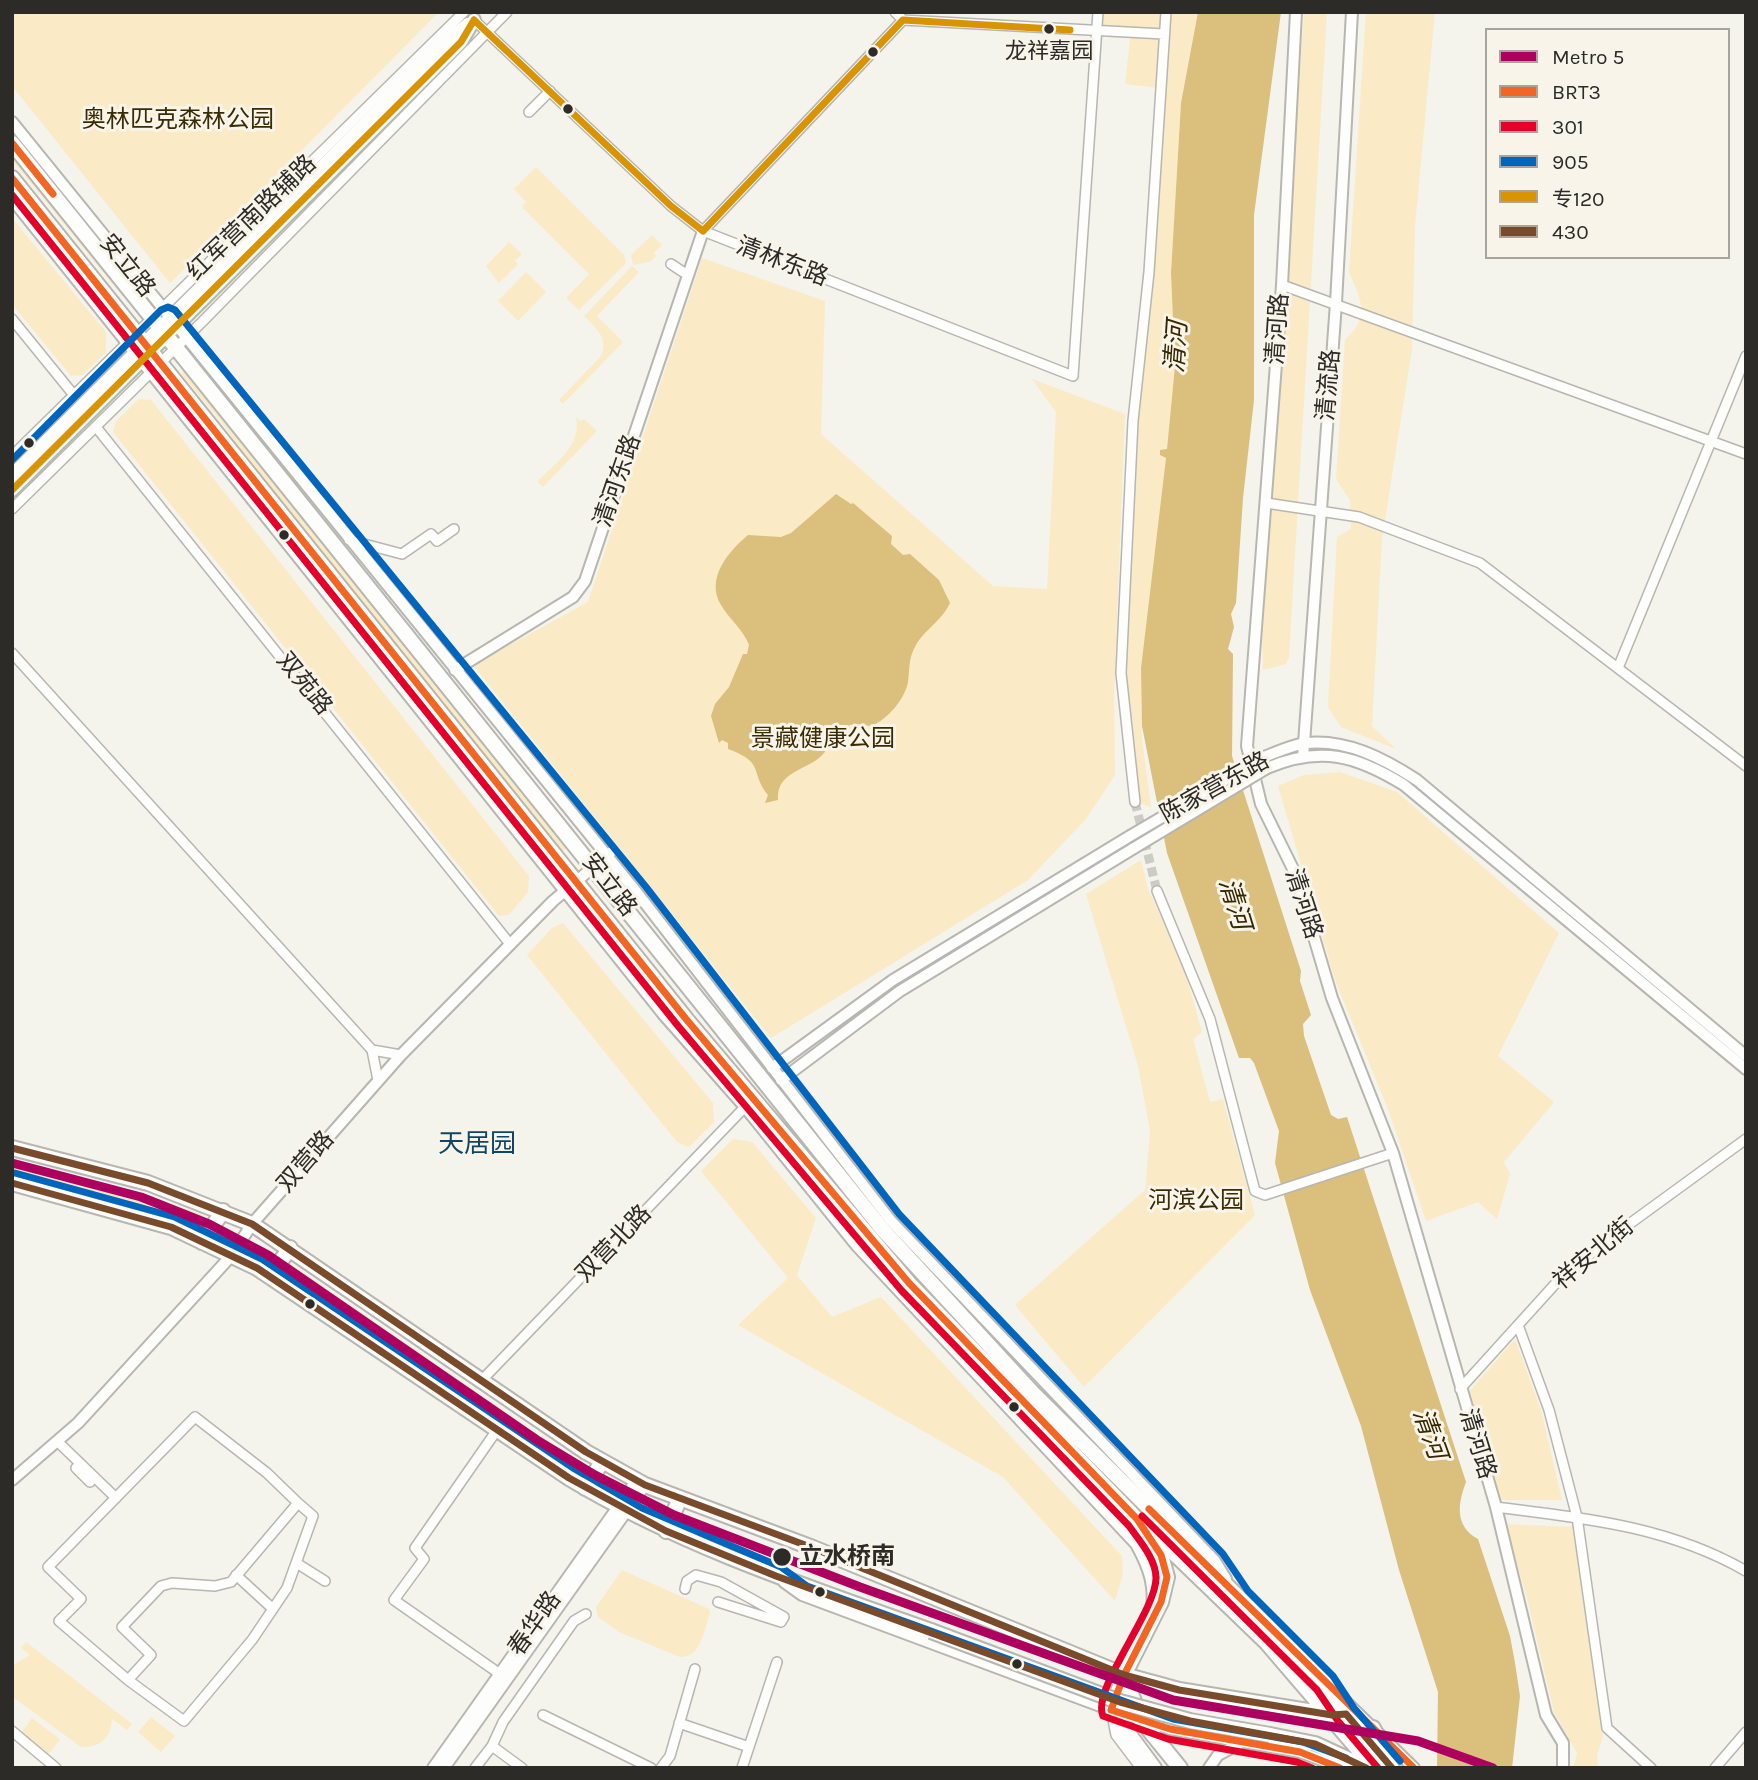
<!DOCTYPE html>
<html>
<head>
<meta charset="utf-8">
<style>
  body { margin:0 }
  #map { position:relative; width:1758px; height:1780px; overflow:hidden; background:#f4f3ec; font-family:Karla,"Noto Sans SC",sans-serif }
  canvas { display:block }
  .frame { position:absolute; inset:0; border:14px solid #2d2b27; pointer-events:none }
  .legend { position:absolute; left:1485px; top:28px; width:245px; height:231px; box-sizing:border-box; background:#f8f4e9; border:2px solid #a7a49b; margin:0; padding:9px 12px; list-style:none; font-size:21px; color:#2d2b27 }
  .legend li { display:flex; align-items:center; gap:14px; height:35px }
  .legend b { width:35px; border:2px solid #a7a49b }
</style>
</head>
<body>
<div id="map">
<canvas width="1758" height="1780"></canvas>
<div class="frame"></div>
<ul class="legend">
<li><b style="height:9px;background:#ae005f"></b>Metro 5</li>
<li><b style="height:9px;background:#f26522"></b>BRT3</li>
<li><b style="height:9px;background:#e4002b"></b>301</li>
<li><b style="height:9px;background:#0065bd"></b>905</li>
<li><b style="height:9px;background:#d99406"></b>专120</li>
<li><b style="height:9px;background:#7a4b2a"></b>430</li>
</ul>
</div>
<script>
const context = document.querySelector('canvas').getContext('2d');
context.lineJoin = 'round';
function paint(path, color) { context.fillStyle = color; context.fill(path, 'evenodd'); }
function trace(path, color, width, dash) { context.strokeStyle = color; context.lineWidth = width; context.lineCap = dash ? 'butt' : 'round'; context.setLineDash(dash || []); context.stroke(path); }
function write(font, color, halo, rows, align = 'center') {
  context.font = font + ' Karla,"Noto Sans SC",sans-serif'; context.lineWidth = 6; context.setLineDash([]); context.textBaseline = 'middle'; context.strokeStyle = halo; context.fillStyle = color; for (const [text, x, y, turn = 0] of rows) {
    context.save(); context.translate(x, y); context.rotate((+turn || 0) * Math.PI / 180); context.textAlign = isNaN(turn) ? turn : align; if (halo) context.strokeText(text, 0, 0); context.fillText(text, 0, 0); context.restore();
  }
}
paint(new Path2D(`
  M12,12H439L170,283L12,86Z
  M1098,12H1198L1181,103L1171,273L1175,366L1167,450H1161L1160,455L1166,458L1141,668L1142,739L1151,807L1135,802L1123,709L1128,550L1160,88L1125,84L1131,31L1096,32Z
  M1304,12H1327L1289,657L1286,664L1263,670L1262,629Z
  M1366,12H1435L1415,226L1412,349L1382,539L1372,726L1396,749L1341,727L1328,707L1337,537L1351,529L1350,500L1336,479L1345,340C1371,316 1361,301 1349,272Z
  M12,140L130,297H123L12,160Z
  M536,167L624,255L626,263L579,310L566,298L589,274L522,207L526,202L514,189Z
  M12,218L106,332V352L83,375L71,376L12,304Z
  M652,235L662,245L654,253L656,256L650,262L633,265L631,255Z
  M509,242L522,254L515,261L518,264L499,283L486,266Z
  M702,258L825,301L821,434L993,586L1047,589L1056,412L1032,379L1125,414L1114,697L1115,775L1086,819L1028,880L771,1038L473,665L588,602Z
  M632,266L639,272L597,316L623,342L563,404L559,400L601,356C609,338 596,328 584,316Z
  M526,272L546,292L518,321L498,301Z
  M183,368H189L568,843L567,849L558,852L271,494L222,423L182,375Z
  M139,399L151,400L529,876L528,892L509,915L499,916L113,432L116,421Z
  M576,417L581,421L584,419L597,431L543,487L537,482C556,462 582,446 576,417Z
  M1340,772L1397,792L1559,933L1498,1056L1554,1102L1504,1162L1510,1174L1497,1219L1478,1202L1426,1221L1388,1109L1335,980L1278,786L1304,775Z
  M1141,860L1148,889L1183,964L1202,1032L1193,1039L1210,1102L1223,1099L1255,1215L1084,1387L1015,1305L1145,1190L1150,1131L1138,1066L1086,894Z
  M563,923L713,1103L714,1122L689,1147L677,1142L527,955L552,928Z
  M733,1139L752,1142L816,1218L797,1275L832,1317L881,1297L1122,1556L1123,1573L1115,1601L1003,1477L738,1325L788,1278L701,1171Z
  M12,1160L140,1193L203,1215L199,1230L159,1212L12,1174Z
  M289,1263L534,1432L589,1467V1474L582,1478L509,1433L281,1276Z
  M1515,1339L1541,1410L1562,1500H1499L1467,1394Z
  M1505,1524L1573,1527L1603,1736L1597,1755L1598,1768H1573L1577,1753L1554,1712L1527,1598Z
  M622,1570L709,1609L710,1613C704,1630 701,1658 680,1657L619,1632L598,1617L596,1607Z
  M26,1642L132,1724L127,1730L112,1719C111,1738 100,1748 81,1747L14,1698L12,1666L30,1655L21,1648Z
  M151,1717L175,1736L161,1752L138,1732Z
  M32,1718L60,1739L49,1754L21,1733Z`), '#faebc6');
paint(new Path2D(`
  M1198,12H1281L1254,215V400L1243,498L1236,603L1231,614L1234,627L1228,649L1233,654L1232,756L1301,971L1300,981L1311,1015L1303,1024L1304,1036L1331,1115L1338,1119L1347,1117L1466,1482C1458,1503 1454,1526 1478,1539L1510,1636L1515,1663L1520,1696L1512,1768H1437L1438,1692L1399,1570L1361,1426L1310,1290L1275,1163L1279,1131L1254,1063L1250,1058H1239L1167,853L1142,726L1141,668L1166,458L1160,455V450L1167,449L1175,366L1171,273L1181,103Z
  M836,494L851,504L853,503L892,536L891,544L903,555L910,554L939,580L950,603C940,623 925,629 916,645C908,659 910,667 908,682C905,699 887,720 871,726C862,725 853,722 844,728C835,733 831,746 824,753C809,771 776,770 778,800L765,803L768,795C749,771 766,763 728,749V743L722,740L719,743L711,716L715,704L729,687L743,654H747L749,645C743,629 729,619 721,605C705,578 729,551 748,535L781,537L791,533Z`), '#dabf7d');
trace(new Path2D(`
  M1135,802L1157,891`), '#cccbc5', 9, [9, 4.5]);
const minor = new Path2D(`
  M895,12L903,20
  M474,20L671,206L703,231L1073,376L1098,12
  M529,112L550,91
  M703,231L903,20L1164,34
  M671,264L683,272
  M1282,285L1746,454
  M12,319L73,394
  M96,427L510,944
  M12,456L464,12
  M1266,503L1359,517L1480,563L1746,766
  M12,509L202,322L507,12
  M349,540L402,554L431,534L437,541L454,529
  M12,653L372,1050L378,1080
  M1618,668L1746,356
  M1135,802L1121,673L1133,421L1149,272L1166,12
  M1157,891L1210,1019L1255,1191L1265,1195L1393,1153
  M372,1050L401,1055
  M1518,1325L1549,1410L1577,1517L1607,1728L1651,1768
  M481,1381L745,1107
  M1460,1389L1557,1282L1606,1241L1746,1139
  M195,1417L267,1473L298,1503L231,1582L215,1586L172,1583L161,1586L122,1627L151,1655L128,1680L59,1621L81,1599L48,1567Z
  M497,1430L415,1548L424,1559L394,1600L500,1674
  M57,1441L116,1498
  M76,1468L90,1482
  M1496,1507C1583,1518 1668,1526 1746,1571
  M298,1564L325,1581
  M236,1575L273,1609
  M685,1589L687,1581L696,1575L721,1582L784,1617L781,1622L718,1602
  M128,1680L184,1721L252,1640L287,1588L313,1516L298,1503
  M543,1715L651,1768
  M1112,1715L1116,1735L1141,1768
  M679,1723L749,1747
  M12,1731L56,1768
  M492,1746L503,1722L574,1621L586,1614
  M475,1768L492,1746L522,1768
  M661,1768L670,1756L695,1669
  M742,1768L777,1662
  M1715,1768L1746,1732`);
const tertiary = new Path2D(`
  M1296,12L1282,285L1247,746L1261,804L1295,873L1332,998L1393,1153L1496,1507L1546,1715L1563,1743V1768
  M12,122L638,894L891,1221L1215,1561L1226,1579
  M12,199L663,1014L745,1107L857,1246L1136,1544C1150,1569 1156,1588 1151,1616
  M455,670L573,597L585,581L703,231
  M1264,757C1277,752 1292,745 1306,743C1347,739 1383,758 1417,780L1746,1056
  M1303,757L1336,303L1352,12
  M1267,768C1321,745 1357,756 1404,785L1746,1069
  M772,1068L893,980L1130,836
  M781,1080L900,991L1134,848
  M12,1480L78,1423L232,1255L252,1224L401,1055L553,901L610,853
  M784,1582L802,1595L1111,1710L1170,1729L1300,1752L1340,1767
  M1338,1694L1414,1768
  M433,1768L637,1480
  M444,1768L645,1485
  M1209,1768L1218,1755L1244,1741`);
const secondary = new Path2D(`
  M12,475L454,35L468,24
  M12,490L461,42L474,20`);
const primary = new Path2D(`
  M12,143L883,1230L1033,1393L1325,1683L1346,1714L1392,1768
  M12,178L686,1019L909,1283L1137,1519L1161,1555L1167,1577L1161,1602L1124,1675L1111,1710L1154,1768
  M12,1148L148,1183L252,1224L586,1452L645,1485L813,1548L1124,1675L1179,1690L1332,1715L1346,1714
  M12,1183L171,1227L257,1268L569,1478C682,1546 807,1587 931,1631
  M202,1242L223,1211
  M270,1276L290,1248
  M585,1488L602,1462
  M666,1531L680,1498
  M1156,1536L1266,1642L1374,1768
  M1124,1675L1141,1720L1180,1768
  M1373,1728L1383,1749
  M1270,1735L1315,1744L1367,1768
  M1336,1765L1342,1768`);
trace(minor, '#b7b6b1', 12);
trace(tertiary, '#b7b6b1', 14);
trace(secondary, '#b7b6b1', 16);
trace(primary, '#b7b6b1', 18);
trace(minor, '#fdfdfc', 9);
trace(tertiary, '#fdfdfc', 10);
trace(secondary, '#fdfdfc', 12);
trace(primary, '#fdfdfc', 14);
const tertiaryBridge = new Path2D(`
  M1130,836L1264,757
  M1134,848L1267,768`);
const primaryBridge = new Path2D(`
  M931,1631L1120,1702L1190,1721L1270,1735`);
trace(tertiaryBridge, '#b7b6b1', 14, []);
trace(primaryBridge, '#b7b6b1', 18, []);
trace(tertiaryBridge, '#fdfdfc', 10);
trace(primaryBridge, '#fdfdfc', 14);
trace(new Path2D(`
  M12,143L53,194
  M12,178L686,1019L909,1283L1137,1519L1161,1555L1167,1577L1161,1602L1124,1675L1111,1710L1170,1729L1300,1752L1340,1768
  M1149,1509L1414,1768`), '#f26522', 7);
trace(new Path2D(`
  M12,195L678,1026L901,1290L1129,1526C1139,1540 1156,1559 1156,1578C1156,1612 1091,1689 1103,1716L1168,1739L1297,1762L1312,1768
  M1142,1516L1317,1690L1338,1721L1378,1768`), '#e4002b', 7);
trace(new Path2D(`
  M12,460L161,310L168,307L175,310L646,887L899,1214L1223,1554L1248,1591L1333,1676L1354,1708L1400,1761
  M15,1173L175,1217L262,1259L575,1469L642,1508L781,1567L807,1586L1173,1719L1303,1742L1346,1758`), '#0065bd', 7);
trace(new Path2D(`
  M474,20L671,206L703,231
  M703,231L903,20L1070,30
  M12,490L461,42L474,20`), '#d99406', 7);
trace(new Path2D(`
  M12,1148L148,1183L252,1224L586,1452L645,1485L813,1548L1124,1675L1179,1690L1332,1715L1346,1714L1392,1768
  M12,1183L171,1227L257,1268L569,1478L666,1531L776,1576L1120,1702L1190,1721L1315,1744L1366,1768`), '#7a4b2a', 7);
trace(new Path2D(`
  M12,1163L141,1197L209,1224L268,1255L537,1440L595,1475L674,1515L860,1587L1173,1700L1418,1741L1493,1768`), '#ae005f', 9);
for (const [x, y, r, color] of [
  [1049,29,6,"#2d2b27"],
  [873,52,6,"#2d2b27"],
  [568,109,6,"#2d2b27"],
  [29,443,6,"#2d2b27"],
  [284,535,6,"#2d2b27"],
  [310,1304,6,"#2d2b27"],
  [1014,1407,6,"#2d2b27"],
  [782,1557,10,"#2d2b27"],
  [820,1592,6,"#2d2b27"],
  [1017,1664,6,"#2d2b27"]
]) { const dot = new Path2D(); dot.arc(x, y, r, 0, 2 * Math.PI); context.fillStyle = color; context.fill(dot); trace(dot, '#f8f4e9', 2.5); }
write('22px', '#2d2b27', '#f8f4e9', [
  ["龙祥嘉园",1049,52]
]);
write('24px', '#3a2b02', '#f8f4e9', [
  ["奥林匹克森林公园",178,120],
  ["景藏健康公园",823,739],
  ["河滨公园",1196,1201]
]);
write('24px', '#2d2b27', '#f8f4e9', [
  ["红军营南路辅路",252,218,-44],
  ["清林东路",782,262,21],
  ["安立路",127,266,51],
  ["清河路",1278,329,-86],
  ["清流路",1329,385,-85],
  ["清河东路",618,481,-71],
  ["双苑路",304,684,51],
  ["陈家营东路",1215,788,-29],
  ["安立路",609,885,52],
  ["清河路",1303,904,72],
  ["双营路",306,1162,-49],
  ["双营北路",614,1244,-46],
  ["祥安北街",1594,1254,-40],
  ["清河路",1477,1444,73],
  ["春华路",535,1624,-55]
]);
write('bold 24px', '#2d2b27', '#f8f4e9', [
  ["立水桥南",799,1557]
], 'left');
write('italic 26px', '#372800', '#f8f4e9', [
  ["清河",1177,347,-86],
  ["清河",1234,904,73],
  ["清河",1429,1434,70]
]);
write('26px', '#0c4668', '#f8f4e9', [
  ["天居园",477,1145]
]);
</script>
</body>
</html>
